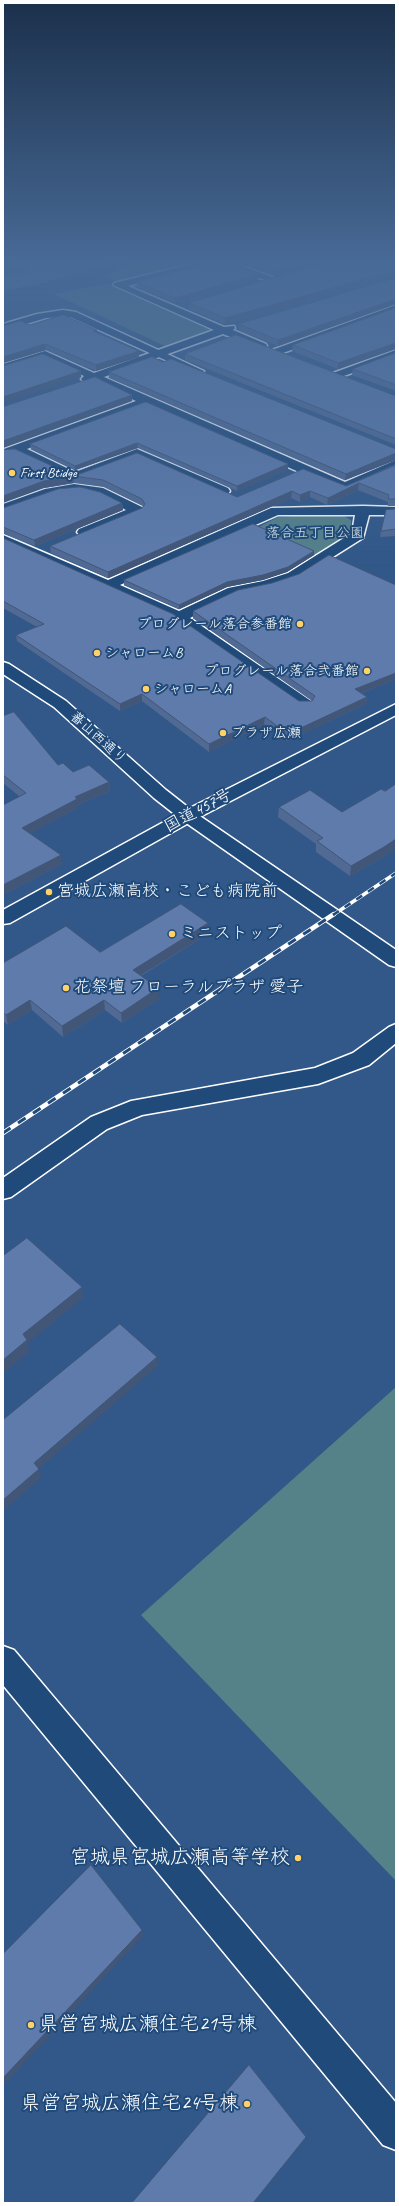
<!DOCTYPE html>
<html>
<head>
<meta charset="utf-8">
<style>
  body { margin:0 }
  #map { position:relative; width:399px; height:2206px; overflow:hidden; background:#315888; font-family:Caveat,sans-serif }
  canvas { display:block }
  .frame { position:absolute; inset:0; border:4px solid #fff; pointer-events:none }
</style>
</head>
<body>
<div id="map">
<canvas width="399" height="2206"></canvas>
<div class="frame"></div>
</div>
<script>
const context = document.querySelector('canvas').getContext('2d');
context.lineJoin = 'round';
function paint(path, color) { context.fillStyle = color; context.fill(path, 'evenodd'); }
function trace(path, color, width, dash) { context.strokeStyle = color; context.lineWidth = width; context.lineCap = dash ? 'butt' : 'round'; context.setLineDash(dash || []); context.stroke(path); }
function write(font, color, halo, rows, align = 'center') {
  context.font = font + ' Caveat,"Klee One",sans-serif'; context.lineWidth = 4; context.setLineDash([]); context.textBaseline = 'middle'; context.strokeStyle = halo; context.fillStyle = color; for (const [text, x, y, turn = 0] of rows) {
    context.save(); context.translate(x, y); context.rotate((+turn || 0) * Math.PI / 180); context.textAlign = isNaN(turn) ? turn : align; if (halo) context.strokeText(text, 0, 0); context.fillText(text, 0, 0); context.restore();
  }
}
paint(new Path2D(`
  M10,260H72L35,275Z
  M140,260H204L118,282L103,277Z
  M107,284L210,330L167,347L54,294Z
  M339,513L351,520V534L316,555L257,528L278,517Z
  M396,1387V1881L141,1615Z`), '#558189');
paint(new Path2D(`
  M69,260H106L103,265L43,283L3,291V277L31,272Z`), '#467aa3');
const street = new Path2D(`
  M208,260H225L280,280L279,282H271L217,264L128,286L224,327L234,326L235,328L233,330L266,344L267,346L266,348H258L223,334L104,377L345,482L396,460V469L350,490H340L146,405L27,449L75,472L137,449L228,488L230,491L228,494H218L137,458L75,481L16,454L4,455V449L136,401L93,381H83L81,379L84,376L44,358L3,371V364L45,351L94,373L214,330L113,285L114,283Z
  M396,305V312L280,354L276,355L270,352L272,350Z
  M396,350V357L341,377H333L331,375L333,373Z
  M74,484L103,488L142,507L144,510L142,513L84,536L79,535L77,532L79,529L126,510C115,504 104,497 92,494C61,484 32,506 3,513V504L45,489Z
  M363,506L396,507V515H369L363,538L298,579L271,588L237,595L190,618L311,701L313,704L311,707H299L174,620L3,544V535L108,580L271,508ZM278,515H355L352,533L288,573L263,581L228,588L179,611L120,585Z
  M3,1646L14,1650L396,2103V2150L383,2145L3,1685Z`);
const secondary = new Path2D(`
  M63,310L76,312L204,371L202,373H194L70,317L46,318L3,331V324L37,314Z
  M3,662L9,664L66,701L166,790L194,812L396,950V967L389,965L182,820L154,798L54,707L3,674Z
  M396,1024V1043L369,1065L318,1084L142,1115L107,1129L11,1197L3,1199V1178L91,1117L131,1101L315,1068L353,1053L389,1027Z`);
const highway = new Path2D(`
  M396,704V715L194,820L10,923L3,924V910L182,812Z`);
trace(street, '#fff', 3);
trace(secondary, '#fff', 3);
trace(highway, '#fff', 3);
paint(street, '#1f4a7a');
paint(secondary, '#1f4a7a');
paint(highway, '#1f4a7a');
const railFar1 = new Path2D(`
  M333,915L396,873`);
const rail = new Path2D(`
  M3,1133L334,914`);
trace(railFar1, '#fff', 3.5);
trace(rail, '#fff', 4.5);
trace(railFar1, '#1f4a7a', 2.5, [7]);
trace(rail, '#1f4a7a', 3, [9]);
paint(new Path2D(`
  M231,260H323L274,274Z
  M396,260V275L225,324L189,309V303Z
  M396,278V304L278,346L239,330V324Z
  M258,279L176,303L137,287V282Z
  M396,308L338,369L292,351L293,345Z
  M30,325L97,332L139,357L96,371L46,350L3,363V326Z
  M396,353V391L352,375L353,369Z
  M185,354L396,396V445L185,360Z
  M163,362L396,449V460L345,480L109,378V372Z
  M146,402L288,469L237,491L138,448L75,470L31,449L30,444Z
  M396,464V506H388V502L358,490L327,505L310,497L300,502L291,498L108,578L51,553L50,546L142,508L143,507V506L104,487L74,483L44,488L74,476L237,497L346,486Z
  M122,503L123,510L35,546L4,534H3V508Z
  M396,509V536L380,537L381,531Z
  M3,538L299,701H312L193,618V611L396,679L362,693L367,697L366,704L287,741L264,724L209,752L142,701L120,711L17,641L16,635L37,627L3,608Z
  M314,555L287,572L263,580L227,587L179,609L124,585V580Z
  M3,716L58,765L73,772L109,782L110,791L78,805V808L30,833L62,864L3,895L19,796L3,783Z
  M385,791L383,857L350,876L316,852V844L278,817L279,807L342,812Z
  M208,923V934L141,976L159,999L122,1023L105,1010L63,1037L32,1010L8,1025L3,1021V963L100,952Z`), '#516a93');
paint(new Path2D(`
  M304,260H323L274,274V269Z
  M396,270V275L225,324V318Z
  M258,274V279L176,303L175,298Z
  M4,282L5,288L3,291V284Z
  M396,299V304L278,346V340Z
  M6,316L7,321L3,323V317Z
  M396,343V349L338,369V363Z
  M45,344L46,350L3,363V357Z
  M139,351V357L96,371V365Z
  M81,371V377L3,403V397Z
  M132,395V401L3,448V441Z
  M137,443L138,448L75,470V466Z
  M396,453V460L345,480L346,474Z
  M288,464V469L237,491V486Z
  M74,476V483L44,488L3,503V496L44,481Z
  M359,483L358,490L327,505L328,498Z
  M292,491L291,498L108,578V572Z
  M310,491V497L300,502V495Z
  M122,503L123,510L35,546L34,540Z
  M314,551V555L287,572L263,580L227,587L179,609V605L227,582Z
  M396,673V679L354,696L355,689Z
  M142,694V701L120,711V704Z
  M367,697L366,704L287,741L288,734Z
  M265,717L264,724L209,752V744Z
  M109,782L110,791L78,805V808L23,837L22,828L75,797Z
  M396,839V849L383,857L350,876L351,866Z
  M61,855L62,864L3,895V885Z
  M208,923V934L133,980V970Z
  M158,988L159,999L122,1023L121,1013Z
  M30,1000L32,1010L8,1025L6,1015Z
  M104,1000L105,1010L63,1037L62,1026Z
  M82,1287L83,1298L28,1343L29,1352L3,1373V1360L23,1334Z
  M157,1357V1367L35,1472L34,1463Z
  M39,1469L41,1478L3,1511V1500Z
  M142,1930L143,1936L3,2086V2078Z`), '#425678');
const building = new Path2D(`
  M248,260H304L274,269Z
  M333,260H396V270L225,318L189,303Z
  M217,261L258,274L175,298L137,282Z
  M396,278V299L278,340L239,324Z
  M396,308V343L338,363L293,345Z
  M63,315L97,330L93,331L139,351L96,365L45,344L3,357V326L20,321L30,325Z
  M236,335L396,396V439L185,354Z
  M396,353V385L353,369Z
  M43,354L81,371L3,397V366Z
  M152,357L163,362L171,359L396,449V453L346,474L109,372Z
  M95,377L132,395L3,441V407Z
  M146,402L288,464L237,486L137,443L75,466L30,444Z
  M15,449L74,476L137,453L237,497L303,469L346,486L396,465V499H388L389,495L359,483L328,498L310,491L300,495L292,491L108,572L50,546L142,508L145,504L142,499L103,480L74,476L44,481L3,496V450Z
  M80,487L100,492L122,503L34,540L3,527V508L58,489Z
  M396,509V529L381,531L386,510Z
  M253,524L314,551L288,567L263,575L227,582L179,605L124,580Z
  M3,538L173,614L299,701H312L315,696L193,611L238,590L272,583L299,574L329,555L396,585V673L355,689L367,697L288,734L265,717L209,744L142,694L120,704L16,635L44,624L3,601Z
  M14,712L58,765L63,763L73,772L89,765L109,782L75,797L77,799L22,828L61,855L3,885V805L26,793L3,775V716Z
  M396,784V839L384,847L351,866L317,841L323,838L279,807L310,790L342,812L381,789L385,791Z
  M181,904L208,923L133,970L158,988L121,1013L104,1000L62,1026L30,1000L6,1015L3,1012V963L66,926L100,952Z
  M27,1238L82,1287L23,1334L27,1340L3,1360V1256Z
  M120,1324L157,1357L34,1463L39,1469L3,1500V1420Z
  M91,1865L142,1930L3,2078V1954Z
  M249,2065L306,2137L253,2203H132Z`);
paint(building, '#5e7bab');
trace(building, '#425678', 1);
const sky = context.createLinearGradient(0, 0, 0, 569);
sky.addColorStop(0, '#1b304b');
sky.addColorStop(0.46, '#486a96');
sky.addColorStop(1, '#486a9600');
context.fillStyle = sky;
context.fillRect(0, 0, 399, 569);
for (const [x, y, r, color] of [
  [12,473,4,"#ffd166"],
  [300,624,4,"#ffd166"],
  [97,653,4,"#ffd166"],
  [367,671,4,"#ffd166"],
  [146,689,4,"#ffd166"],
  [223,733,4,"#ffd166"],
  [49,892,4,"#ffd166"],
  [172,934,4,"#ffd166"],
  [66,988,4,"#ffd166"],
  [298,1858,4,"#ffd166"],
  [31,2025,4,"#ffd166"],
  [247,2104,4,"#ffd166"]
]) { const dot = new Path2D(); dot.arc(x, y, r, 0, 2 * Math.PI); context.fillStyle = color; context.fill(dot); trace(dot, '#1f4a7a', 1.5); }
write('14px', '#fff', '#1f4a7a', [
  ["First Btidge",20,473],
  ["プログレール落合参番館",292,624,"right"],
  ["シャロームB",105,653],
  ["プログレール落合弐番館",359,671,"right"],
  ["シャロームA",154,689],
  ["プラザ広瀬",231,733]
], 'left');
write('14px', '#d4e0e2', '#1f4a7a', [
  ["落合五丁目公園",315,533]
]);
write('14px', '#fff', '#1f4a7a', [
  ["蕃山西通り",98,738,42]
]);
write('17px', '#fff', '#1f4a7a', [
  ["国道457号",198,811,-28]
]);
write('17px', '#fff', '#1f4a7a', [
  ["宮城広瀬高校・こども病院前",57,892],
  ["ミニストップ",180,934],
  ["花祭壇 フローラルプラザ 愛子",74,988]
], 'left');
write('20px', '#fff', '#1f4a7a', [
  ["宮城県宮城広瀬高等学校",290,1858],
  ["県営宮城広瀬住宅21号棟",39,2025,"left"],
  ["県営宮城広瀬住宅24号棟",239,2104]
], 'right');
</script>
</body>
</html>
